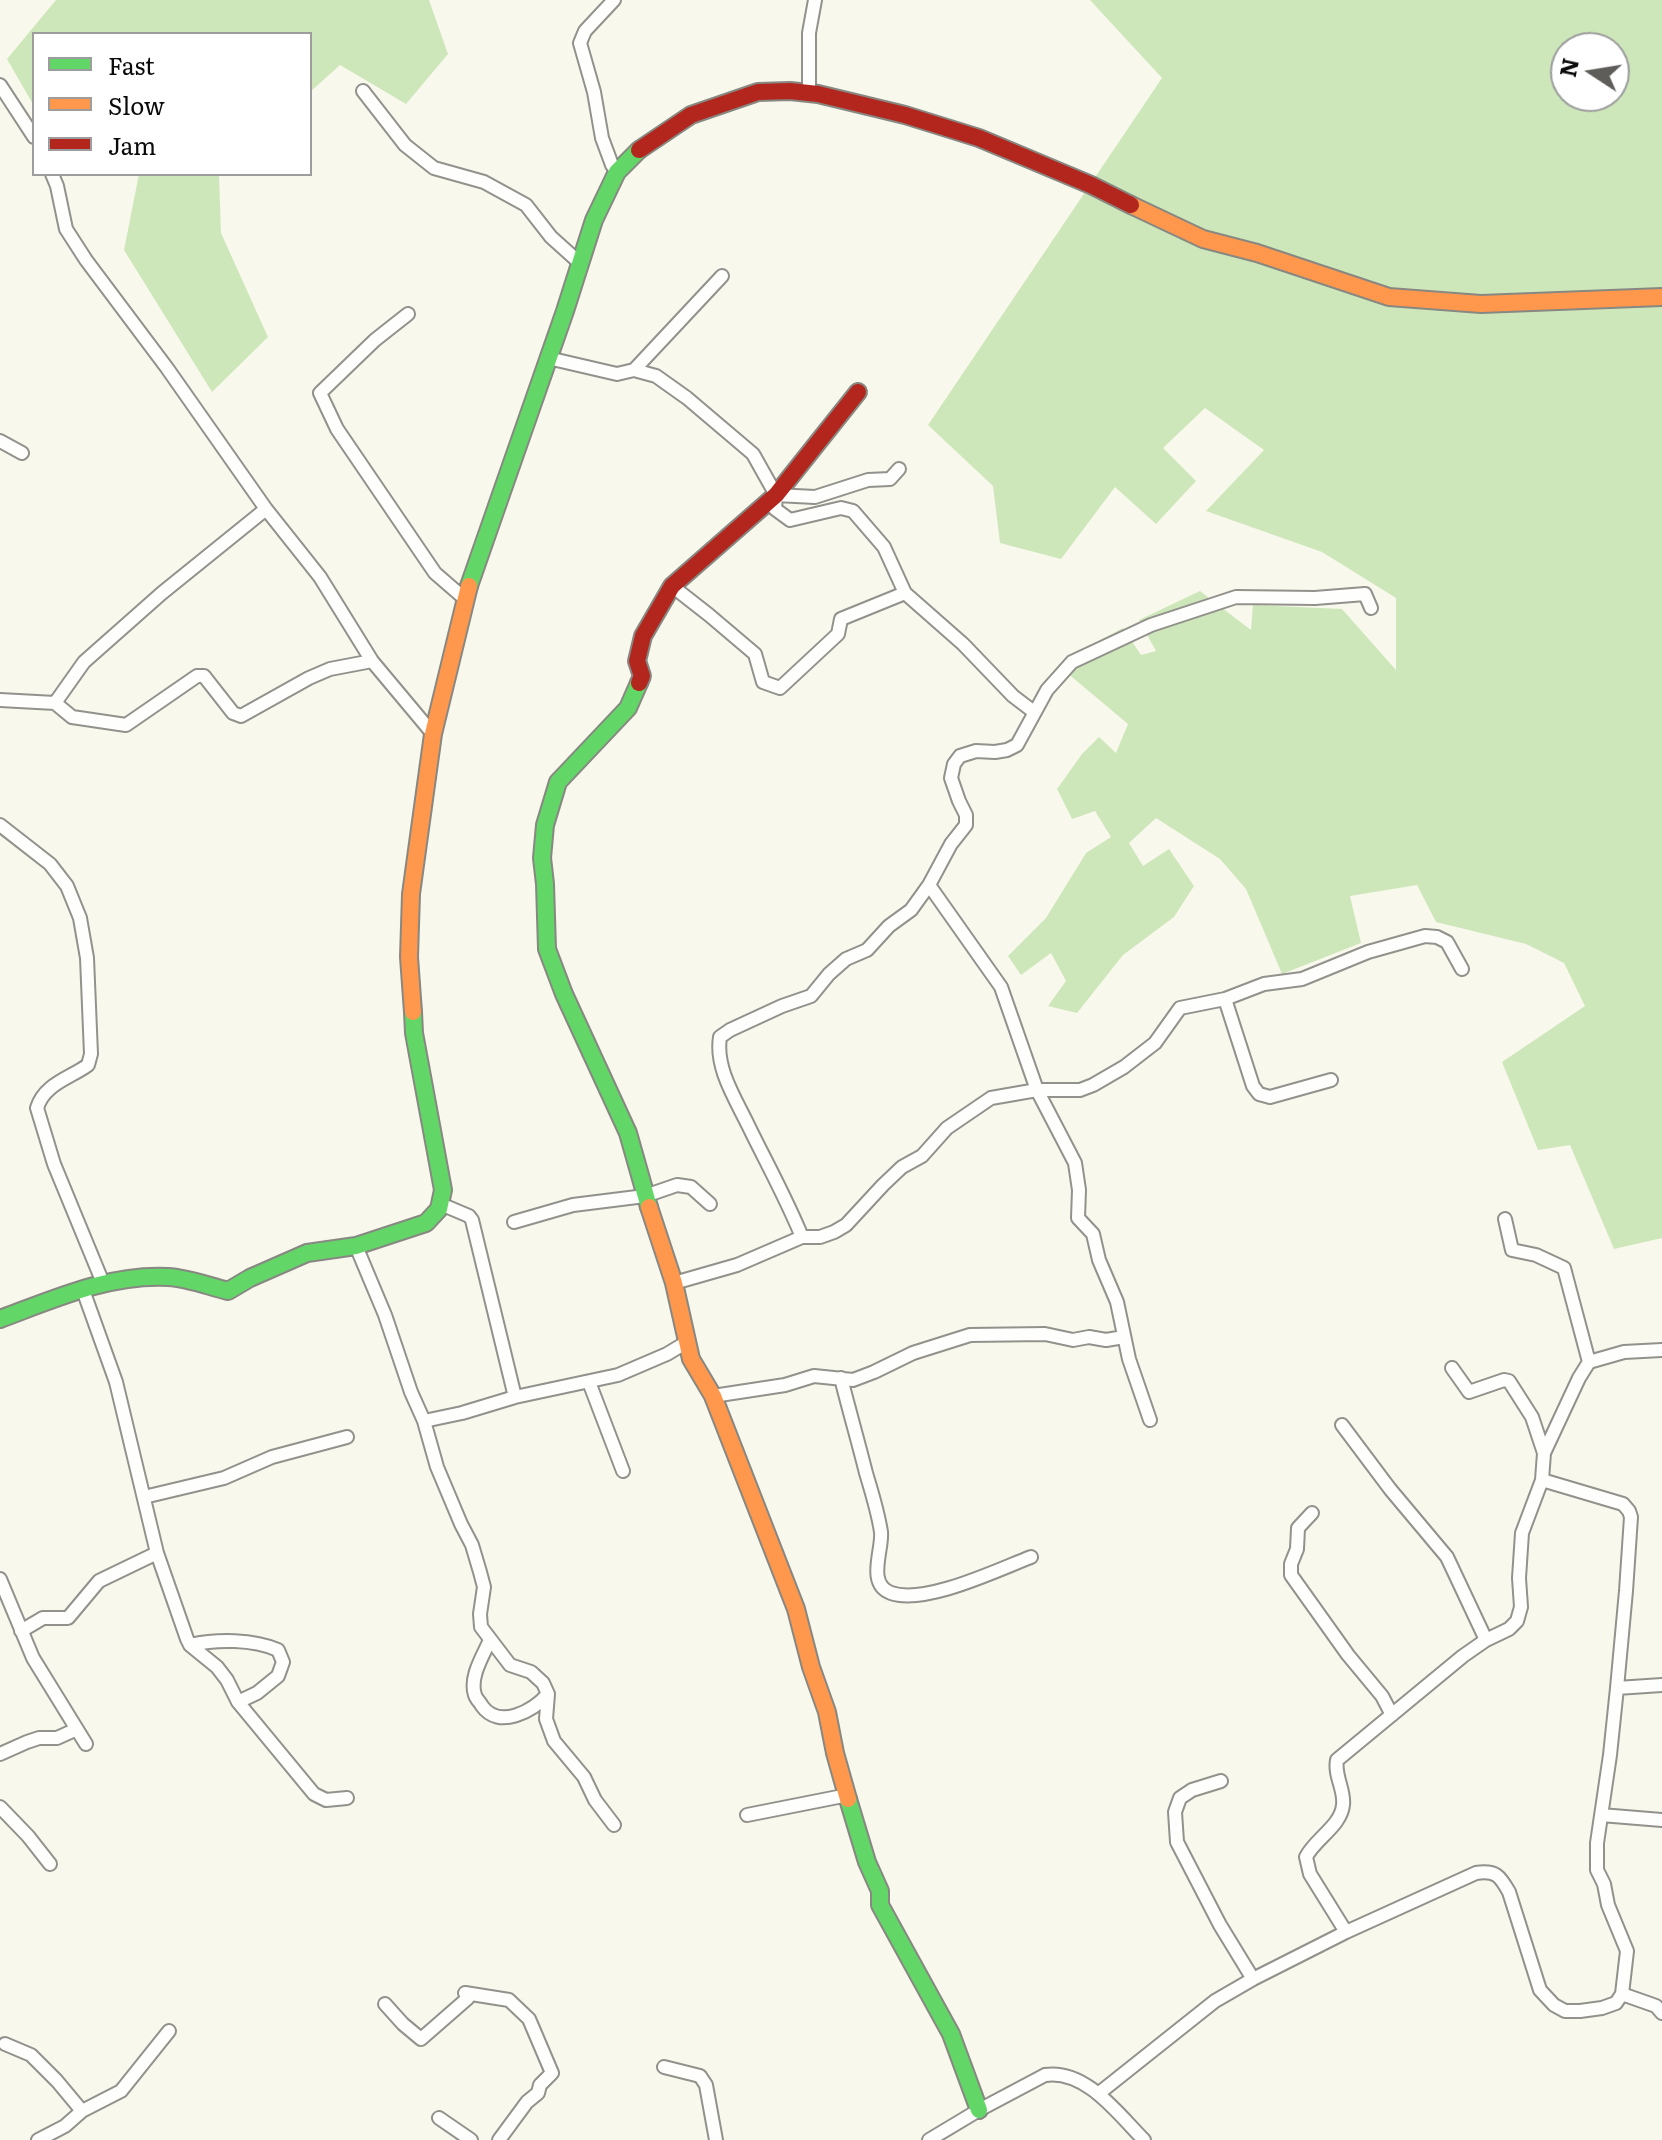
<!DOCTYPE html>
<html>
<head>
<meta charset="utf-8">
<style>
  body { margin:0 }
  #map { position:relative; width:1662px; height:2140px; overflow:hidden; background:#f9f8ed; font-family:Literata,serif }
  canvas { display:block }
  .legend { position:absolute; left:32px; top:32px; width:280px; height:144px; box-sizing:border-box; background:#fff; border:2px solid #9d9d9d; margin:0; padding:10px 14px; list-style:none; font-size:24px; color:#0a0a0a }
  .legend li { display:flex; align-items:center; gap:16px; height:40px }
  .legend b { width:40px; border:2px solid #9d9d9d }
  .north { position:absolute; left:1550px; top:32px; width:80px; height:80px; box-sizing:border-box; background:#fff; border:2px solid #9d9d9d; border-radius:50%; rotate:282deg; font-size:22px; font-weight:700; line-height:32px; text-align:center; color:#0a0a0a }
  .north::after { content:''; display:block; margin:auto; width:28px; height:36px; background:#5e5d59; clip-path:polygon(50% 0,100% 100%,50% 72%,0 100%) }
</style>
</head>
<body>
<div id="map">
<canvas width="1662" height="2140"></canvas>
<ul class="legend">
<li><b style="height:10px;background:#63d668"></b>Fast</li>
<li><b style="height:10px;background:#ff974d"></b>Slow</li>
<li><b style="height:10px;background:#b3261e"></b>Jam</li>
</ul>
<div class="north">N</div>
</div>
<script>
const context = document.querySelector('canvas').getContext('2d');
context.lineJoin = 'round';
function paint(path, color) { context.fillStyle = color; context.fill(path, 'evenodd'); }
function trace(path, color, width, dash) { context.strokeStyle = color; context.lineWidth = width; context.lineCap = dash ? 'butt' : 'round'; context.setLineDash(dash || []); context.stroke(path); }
paint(new Path2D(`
  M56,0H429L448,54L406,104L340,65L310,92V34H34V106L7,59Z
  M1090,0H1662V1238L1614,1249L1570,1145L1538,1150L1502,1062L1585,1006L1564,963L1526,944L1436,922L1417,885L1350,896L1361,943L1282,974L1246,889L1220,859L1156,818L1129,843L1143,866L1169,849L1194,886L1174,917L1123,955L1077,1013L1048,1006L1066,981L1051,953L1021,975L1008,956L1046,918L1086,853L1111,837L1095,811L1072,819L1057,789L1082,754L1099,737L1116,753L1128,724L1060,667L1091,645L1123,628L1141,655L1156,651L1139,620L1200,591L1251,630L1253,605L1342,609L1396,670V598L1322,552L1206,511L1264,450L1205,408L1163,448L1196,481L1156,524L1115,487L1061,559L1000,543L993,486L928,425L1162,78ZM1566,48H1614V96H1566Z
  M139,174H219L221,233L268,337L212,392L124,250Z`), '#cee7ba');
const street = new Path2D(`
  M614,0L585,31L580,43L594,92L602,138L612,165L617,172
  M0,85L34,137
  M363,91L405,145L434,168L484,182L526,205L551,237L581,264
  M809,93V33L815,0
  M52,174L57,186L66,229L86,260L167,368L266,509L320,577L372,661L433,734
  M408,314L375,340L320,393L337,429L435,573L465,599
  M548,358L617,374L634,370L722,276
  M634,370L656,376L687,398L753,454L776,495L775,509L790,520L841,508L853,511L884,547L905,593L963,644L1013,696L1034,712
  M0,441L22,453
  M776,495L815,497L868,480L890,479L899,469
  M672,586L709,615L755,654L763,682L780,688L838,634L841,619L905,593
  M0,700L55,703L84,662L162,593L266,509
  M55,703L72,717L126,725L197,676H204L233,713L241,716L309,678L330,669L372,661
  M0,825L50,864L67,886L80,918L87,958L91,1054L88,1065C70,1078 44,1084 37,1108L54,1164L103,1283
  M929,885L1001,987L1037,1090L1075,1163L1079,1190L1078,1218L1093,1234L1099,1260L1117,1302L1129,1359L1150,1420
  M1225,999L1253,1086L1259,1094L1270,1097L1331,1080
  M443,1205L469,1216L472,1220L515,1397
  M1505,1219L1512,1250L1536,1255L1564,1268L1589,1362L1579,1378L1544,1453
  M514,1222L573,1205L645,1196L677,1185L691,1187L710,1204
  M802,1237C786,1198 766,1162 748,1125C735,1098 715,1068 720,1037L730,1030L782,1006L811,996L829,974L846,959L867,950L889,926L911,910L929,885L951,844L966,825V815L959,801L951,778L954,764L960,756L976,751L995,752L1007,750L1017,745L1047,690L1072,662L1151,625L1236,597L1315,598L1365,594L1371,608
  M356,1246L385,1315L411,1392L424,1421L437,1467L461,1524L472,1545L480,1572L484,1587L480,1614L481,1627L510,1665L531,1672L543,1683L548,1694L546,1719L554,1741L584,1777L595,1800L614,1825
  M674,1283L737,1265L802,1237H820L834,1232L846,1225L883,1185L902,1167L922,1156L947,1128L991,1098L1037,1090H1080L1093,1085L1124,1067L1155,1043L1180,1008L1225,999L1264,984L1302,979L1368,952L1425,936L1437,937L1447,942L1462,969
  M83,1290L116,1382L157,1553L187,1639L190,1645L217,1667L227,1680L238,1702L314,1794L326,1800L347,1798
  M1589,1362L1624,1352L1662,1350
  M841,1378C849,1410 858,1441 866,1473C872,1493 878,1512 881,1532C883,1550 866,1584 891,1593C925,1605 997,1570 1031,1557
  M589,1382L623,1471
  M713,1396L785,1385L814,1376L853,1380L874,1372L913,1353L970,1335L1045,1334L1073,1340L1089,1337L1106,1340L1124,1337
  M424,1421L462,1413L515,1397L618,1375L667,1354L687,1342
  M1342,1425L1390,1489L1447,1557L1486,1640
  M144,1497L224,1478L272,1457L347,1437
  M1312,1513L1298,1528L1297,1549L1291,1564V1575L1348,1655L1382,1696L1392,1715
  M0,1579L33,1658L86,1744
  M21,1631L43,1618H68L99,1581L157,1553
  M490,1640C483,1656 469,1677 475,1695C476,1699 480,1702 482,1706C499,1730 533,1711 548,1694
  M190,1645C217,1639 253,1639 278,1650L283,1662L278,1676L257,1693L238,1702
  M1617,1688L1662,1685
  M0,1754L27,1742L39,1738H57L77,1729
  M1221,1781L1192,1790L1180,1798L1175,1812L1177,1842L1220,1925L1253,1979
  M0,1807L28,1836L50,1864
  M747,1815L848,1795
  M1601,1815L1662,1820
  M1346,1932L1310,1874L1306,1857C1315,1839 1341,1826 1343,1805C1345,1790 1334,1776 1337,1760L1463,1656L1486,1640L1509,1629L1517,1621L1521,1607L1519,1578L1522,1533L1542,1480
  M1622,1994L1656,2006L1662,2013
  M385,2004L403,2024L421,2039L468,1998L465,1993L509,2000L529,2019L552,2073L540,2085L538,2093L527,2102L499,2140
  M5,2044L31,2055L57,2081L82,2111
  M664,2067L700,2076L706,2085L716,2140
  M1098,2094L1215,2001L1253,1979L1346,1932L1476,1873C1496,1870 1500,1876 1509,1892L1540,1990L1554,2005L1565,2011H1580L1602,2008L1616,2003L1622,1994L1627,1951L1608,1905L1604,1884L1597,1870V1843L1610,1755L1617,1688L1626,1591L1631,1517L1629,1511L1623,1504L1542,1480L1544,1453L1532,1417L1509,1381L1504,1380L1469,1392L1452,1368
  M439,2118L471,2140
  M38,2140L65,2126L82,2111L121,2091L169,2031
  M929,2140L979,2110L1045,2075C1086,2069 1118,2114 1144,2140`);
const fast = new Path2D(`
  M469,586L565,311L594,220L617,172L639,150
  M639,683L628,708L558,782L545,825L542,858L545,884L547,949L564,994L628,1133L649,1207
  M0,1319C54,1299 109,1274 168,1277C188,1278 208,1286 228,1291L250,1278L307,1253L356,1246L426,1223L439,1209L443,1190L414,1033L413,1012
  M848,1799L867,1862L880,1891V1905L951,2034L979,2110`);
const slow = new Path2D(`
  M1131,205L1203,239L1257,253L1389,297L1481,304L1662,297
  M413,1012L409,957L411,894L433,734L469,586
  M649,1207L674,1283L691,1359L713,1396L796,1609L811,1667L827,1712L835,1753L848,1799`);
const jam = new Path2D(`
  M639,150L691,115L758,92L790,91L818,94L905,115L979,138L1091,185L1131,205
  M639,683L642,676L637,661L643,636L672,586L776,495L858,392`);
trace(street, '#92918c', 16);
trace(fast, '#888883', 20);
trace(slow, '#888883', 20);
trace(jam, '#888883', 20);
trace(street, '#fefefc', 12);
trace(fast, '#63d668', 16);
trace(slow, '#ff974d', 16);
trace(jam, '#b3261e', 16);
</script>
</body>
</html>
